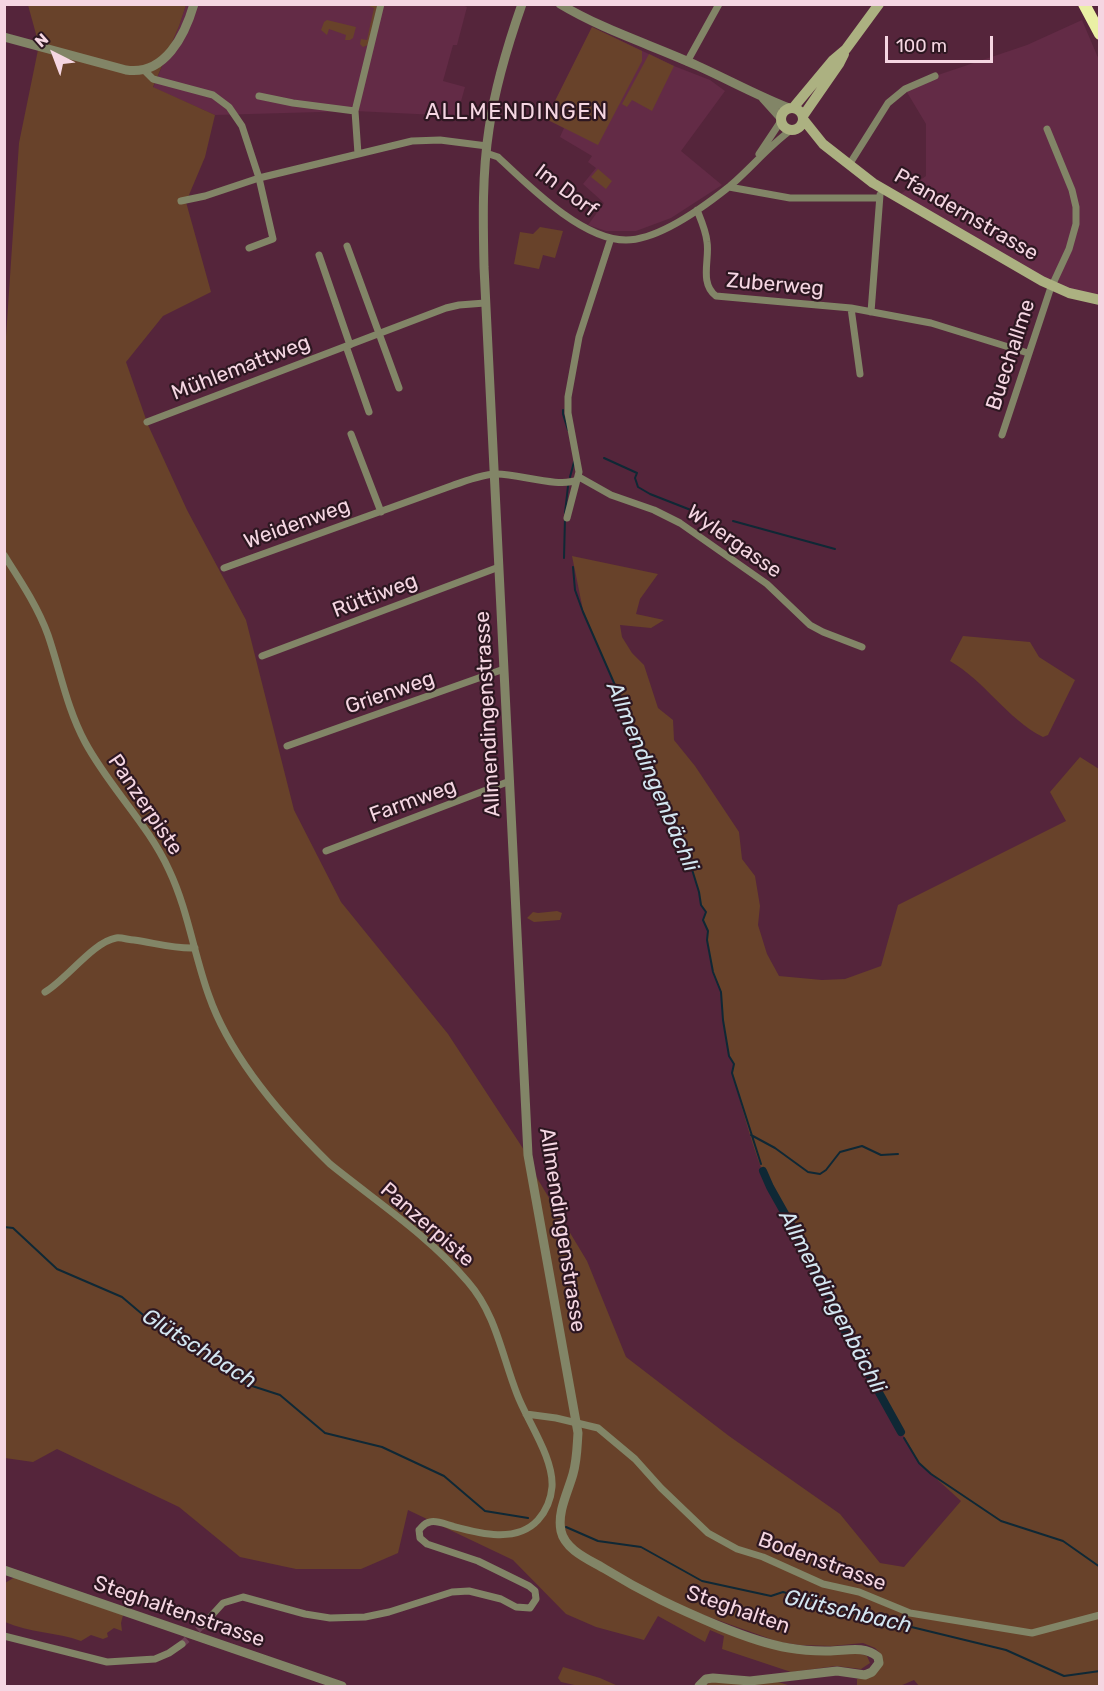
<!DOCTYPE html>
<html>
<head>
<meta charset="utf-8">
<style>
  body { margin:0 }
  #map { position:relative; width:1104px; height:1691px; overflow:hidden; background:#55253b; font-family:Rubik,sans-serif }
  canvas { display:block }
  .frame { position:absolute; inset:0; border:6px solid #f5d6e2; pointer-events:none }
  .north { position:absolute; left:24px; top:24px; width:60px; height:60px; -webkit-text-stroke:4px #2d1721; paint-order:stroke; rotate:318deg; font-size:16px; font-weight:700; line-height:24px; text-align:center; color:#f5d6e2 }
  .north::after { content:''; display:block; margin:auto; width:21px; height:27px; background:#f5d6e2; clip-path:polygon(50% 0,100% 100%,50% 72%,0 100%) }
  .scale { position:absolute; left:885px; top:36px; width:108px; height:27px; box-sizing:border-box; border:3px solid #f5d6e2; border-top:0; padding-left:8px; font-size:18px; line-height:21px; white-space:nowrap; color:#f5d6e2; -webkit-text-stroke:4px #2d1721; paint-order:stroke }
</style>
</head>
<body>
<div id="map">
<canvas width="1104" height="1691"></canvas>
<div class="frame"></div>
<div class="north">N</div>
<div class="scale">100 m</div>
</div>
<script>
const context = document.querySelector('canvas').getContext('2d');
context.lineJoin = 'round';
function paint(path, color) { context.fillStyle = color; context.fill(path, 'evenodd'); }
function trace(path, color, width, dash) { context.strokeStyle = color; context.lineWidth = width; context.lineCap = dash ? 'butt' : 'round'; context.setLineDash(dash || []); context.stroke(path); }
function write(font, color, halo, rows, align = 'center') {
  context.font = font + ' Rubik,sans-serif'; context.lineWidth = 4.5; context.setLineDash([]); context.textBaseline = 'middle'; context.strokeStyle = halo; context.fillStyle = color; for (const [text, x, y, turn = 0] of rows) {
    context.save(); context.translate(x, y); context.rotate((+turn || 0) * Math.PI / 180); context.textAlign = isNaN(turn) ? turn : align; if (halo) context.strokeText(text, 0, 0); context.fillText(text, 0, 0); context.restore();
  }
}
paint(new Path2D(`
  M460,4L467,7L457,45H453L443,81L465,87L457,116L355,111L215,115L153,88L179,26L186,5Z
  M1082,20L1099,60V300L1069,293L895,198L926,176V124L905,89L935,76L1027,45Z
  M592,27L674,66L710,80L725,91L681,151L722,185L671,218L636,231H606L588,225L604,203L583,184L596,168L588,162L592,156L560,137L564,128L546,119Z`), '#632b46');
paint(new Path2D(`
  M28,5H186L179,26L153,87L215,115L205,157L186,202L211,292L163,316L126,362L148,425L187,510L246,620L294,810L341,902L448,1034L524,1150L534,1173L587,1261L626,1357L729,1436L840,1514L880,1563L904,1567L961,1501L919,1463L837,1317C822,1270 791,1231 769,1187C753,1151 743,1110 732,1073L734,1064L729,1056L723,1020L721,991L713,972L707,940L708,931L703,920L706,911L701,905L699,892L682,837L661,792L657,787C657,778 644,759 639,749C633,735 628,723 625,708L583,610L572,556L658,574L640,599L636,614L664,620L651,628L620,625L622,637L632,653L644,665L658,708L673,720L674,740L695,766L739,832L742,859L755,876L760,906L758,925L767,954L779,976L822,980L845,979L881,966L898,905L1066,821L1050,792L1080,757L1099,769V1686H919L914,1680L900,1686H857V1679L870,1677L882,1655L875,1648L863,1643L832,1646L800,1645L779,1642L698,1613L664,1606L767,1646L855,1652L867,1656L870,1663L861,1669L836,1666L791,1672L722,1649L724,1636L710,1630L705,1642L658,1616L644,1640L596,1627L566,1614L513,1560L408,1510L398,1553L361,1569H296L240,1557L179,1507L57,1449L33,1462L5,1458L4,366L19,143L39,45Z
  M370,5H377V6L368,45L363,47L360,44L361,39L367,40L374,8L369,6Z
  M327,20L356,27L353,38L350,40H345L346,35L329,29L327,35L321,30L324,22Z
  M592,27L642,51V61L598,145L546,119Z
  M649,54L674,66L652,111L632,100L627,107L622,104Z
  M598,169L612,181L606,189L591,177Z
  M540,227L563,231L555,258L543,255L539,269L514,264L520,232L533,234Z
  M963,636L1030,642L1039,657L1075,680L1048,735L1043,737C1007,719 985,681 950,661Z
  M557,911L562,913L560,920L534,922L527,918L533,912L538,913Z
  M15,1577L123,1615L121,1623L122,1631L114,1628L107,1633L108,1637L103,1639L91,1635L81,1641C57,1632 29,1633 5,1622V1583Z
  M563,1667L600,1678L618,1686H579L561,1682L558,1678Z
  M775,1681L788,1685L808,1686H704L711,1682Z`), '#68422a');
trace(new Path2D(`
  M563,410V414L568,430
  M604,458L637,473L635,478L638,487L650,494L701,514
  M570,477L574,462
  M565,513L568,486
  M733,521L835,549
  M564,558L565,518
  M573,567L575,590L583,612L625,708C628,723 633,735 639,749C644,759 658,778 657,787L661,792L682,837L699,892L701,905L706,912L703,920L708,931L707,940L713,972L721,992L723,1020L729,1056L734,1064L732,1073L761,1164
  M751,1135L775,1148L808,1172L820,1174L826,1170L840,1152L862,1146L881,1155L898,1154
  M4,1227L13,1228L57,1269L122,1297L155,1325L221,1359L246,1384L280,1395L325,1433L382,1447L444,1476L485,1511L528,1518
  M904,1438L919,1463L931,1474L1001,1521L1063,1541L1100,1567
  M566,1527L598,1541L641,1547L702,1581L771,1596L783,1592L854,1613L1006,1650L1064,1676L1100,1671`), '#0f2835', 2);
trace(new Path2D(`
  M763,1171L770,1187L829,1292L837,1317L901,1432`), '#0f2835', 8);
trace(new Path2D(`
  M182,1644L203,1625`), '#6d4054', 7, [7, 3.5]);
trace(new Path2D(`
  M687,62L719,4
  M144,70L153,79L213,95L229,107L242,126L259,178L412,141L440,140L487,146
  M259,96L293,103L355,111
  M486,153L498,157C529,186 582,240 626,240C660,240 705,206 730,186C751,168 769,146 791,130
  M358,154L355,111L381,4
  M759,154L781,121
  M849,165L888,103L905,89L935,76
  M729,187L790,198H879
  M181,201L205,196L259,178L273,239L249,248
  M697,210C701,220 706,231 707,242C710,259 699,283 716,296L851,308L931,323L1028,353
  M347,246L399,388
  M319,255L350,345
  M851,308L860,374
  M871,312L880,195
  M346,346L369,412
  M147,422L446,308L459,305L485,303
  M351,434L381,512
  M1002,435L1050,290L1069,249L1076,224V207L1072,190L1047,129
  M579,477L611,495L654,510L680,523L767,584L810,625L823,632L862,647
  M567,518L579,472L568,413V397L579,337L611,238
  M4,555C20,580 38,607 48,635C60,670 67,709 85,742C109,787 148,824 169,870C188,910 194,955 209,996C231,1059 283,1118 330,1164C377,1202 429,1236 468,1282C496,1314 502,1356 517,1394C527,1421 554,1458 552,1487C551,1499 546,1511 538,1520C516,1544 478,1533 452,1526C445,1524 436,1520 430,1522C424,1523 423,1526 419,1530L420,1538L427,1544L478,1561L529,1586L535,1591L536,1599L530,1608L516,1607L501,1599L469,1591L452,1592L389,1612L365,1617L330,1618L305,1614L243,1597L223,1603L203,1625
  M224,568L451,486C466,481 482,474 497,474C519,474 559,488 577,480
  M262,656L499,567
  M287,746L504,669
  M326,851L510,781
  M45,992C67,979 93,942 116,938C121,937 129,940 134,940C155,943 174,949 195,948
  M526,1414L556,1418L598,1428L635,1459L661,1488L708,1533L737,1549L763,1557L823,1584L859,1592L910,1613L1032,1633L1100,1615
  M4,1636L107,1662L155,1659L169,1653L182,1644`), '#828567', 7);
trace(new Path2D(`
  M522,4C508,44 495,87 489,129C482,174 483,221 484,267L528,1155L578,1433C577,1447 577,1460 573,1474C568,1492 557,1512 561,1531C565,1550 590,1560 605,1569C644,1593 676,1608 719,1626C741,1635 765,1644 789,1648C800,1650 813,1651 825,1651C843,1652 863,1644 878,1657L879,1663L872,1672L865,1675L837,1671L750,1681L713,1678L706,1679L699,1686
  M560,4C603,30 652,45 698,66C729,80 758,96 789,108
  M4,37L126,70C165,76 185,35 194,4
  M763,98L781,118
  M4,1570L342,1686`), '#828567', 9);
trace(new Path2D(`
  M781 119a11 11 0 1 1 22 0a11 11 0 1 1-22 0Z
  M793,108L833,60L846,49L879,4
  M803,116L839,64L844,54
  M803,119L823,144L873,183L1042,281L1069,293L1100,300`), '#acb181', 10);
trace(new Path2D(`
  M1084,4L1100,34`), '#eaf0a5', 12);
write('21px', '#f5d6e2', '#2d1721', [
  ["Im Dorf",566,191,37],
  ["Pfandernstrasse",966,215,30],
  ["Zuberweg",775,285,5],
  ["Buechallme",1011,355,-72],
  ["Mühlemattweg",241,368,-21],
  ["Weidenweg",297,524,-20],
  ["Wylergasse",734,542,35],
  ["Rüttiweg",375,596,-21],
  ["Grienweg",390,693,-19],
  ["Allmendingenstrasse",488,714,-93],
  ["Farmweg",413,801,-20],
  ["Panzerpiste",145,805,56],
  ["Panzerpiste",427,1225,41],
  ["Allmendingenstrasse",562,1230,81],
  ["Bodenstrasse",822,1562,20],
  ["Steghalten",738,1610,19],
  ["Steghaltenstrasse",179,1612,19]
]);
context.letterSpacing = '1.5px';
write('22px', '#f5d6e2', '#2d1721', [
  ["ALLMENDINGEN",517,113]
]);
context.letterSpacing = '0px';
write('italic 22px', '#d3e6f1', '#2d1721', [
  ["Allmendingenbächli",652,777,67],
  ["Allmendingenbächli",832,1302,62],
  ["Glütschbach",199,1349,32],
  ["Glütschbach",848,1612,13]
]);
</script>
</body>
</html>
